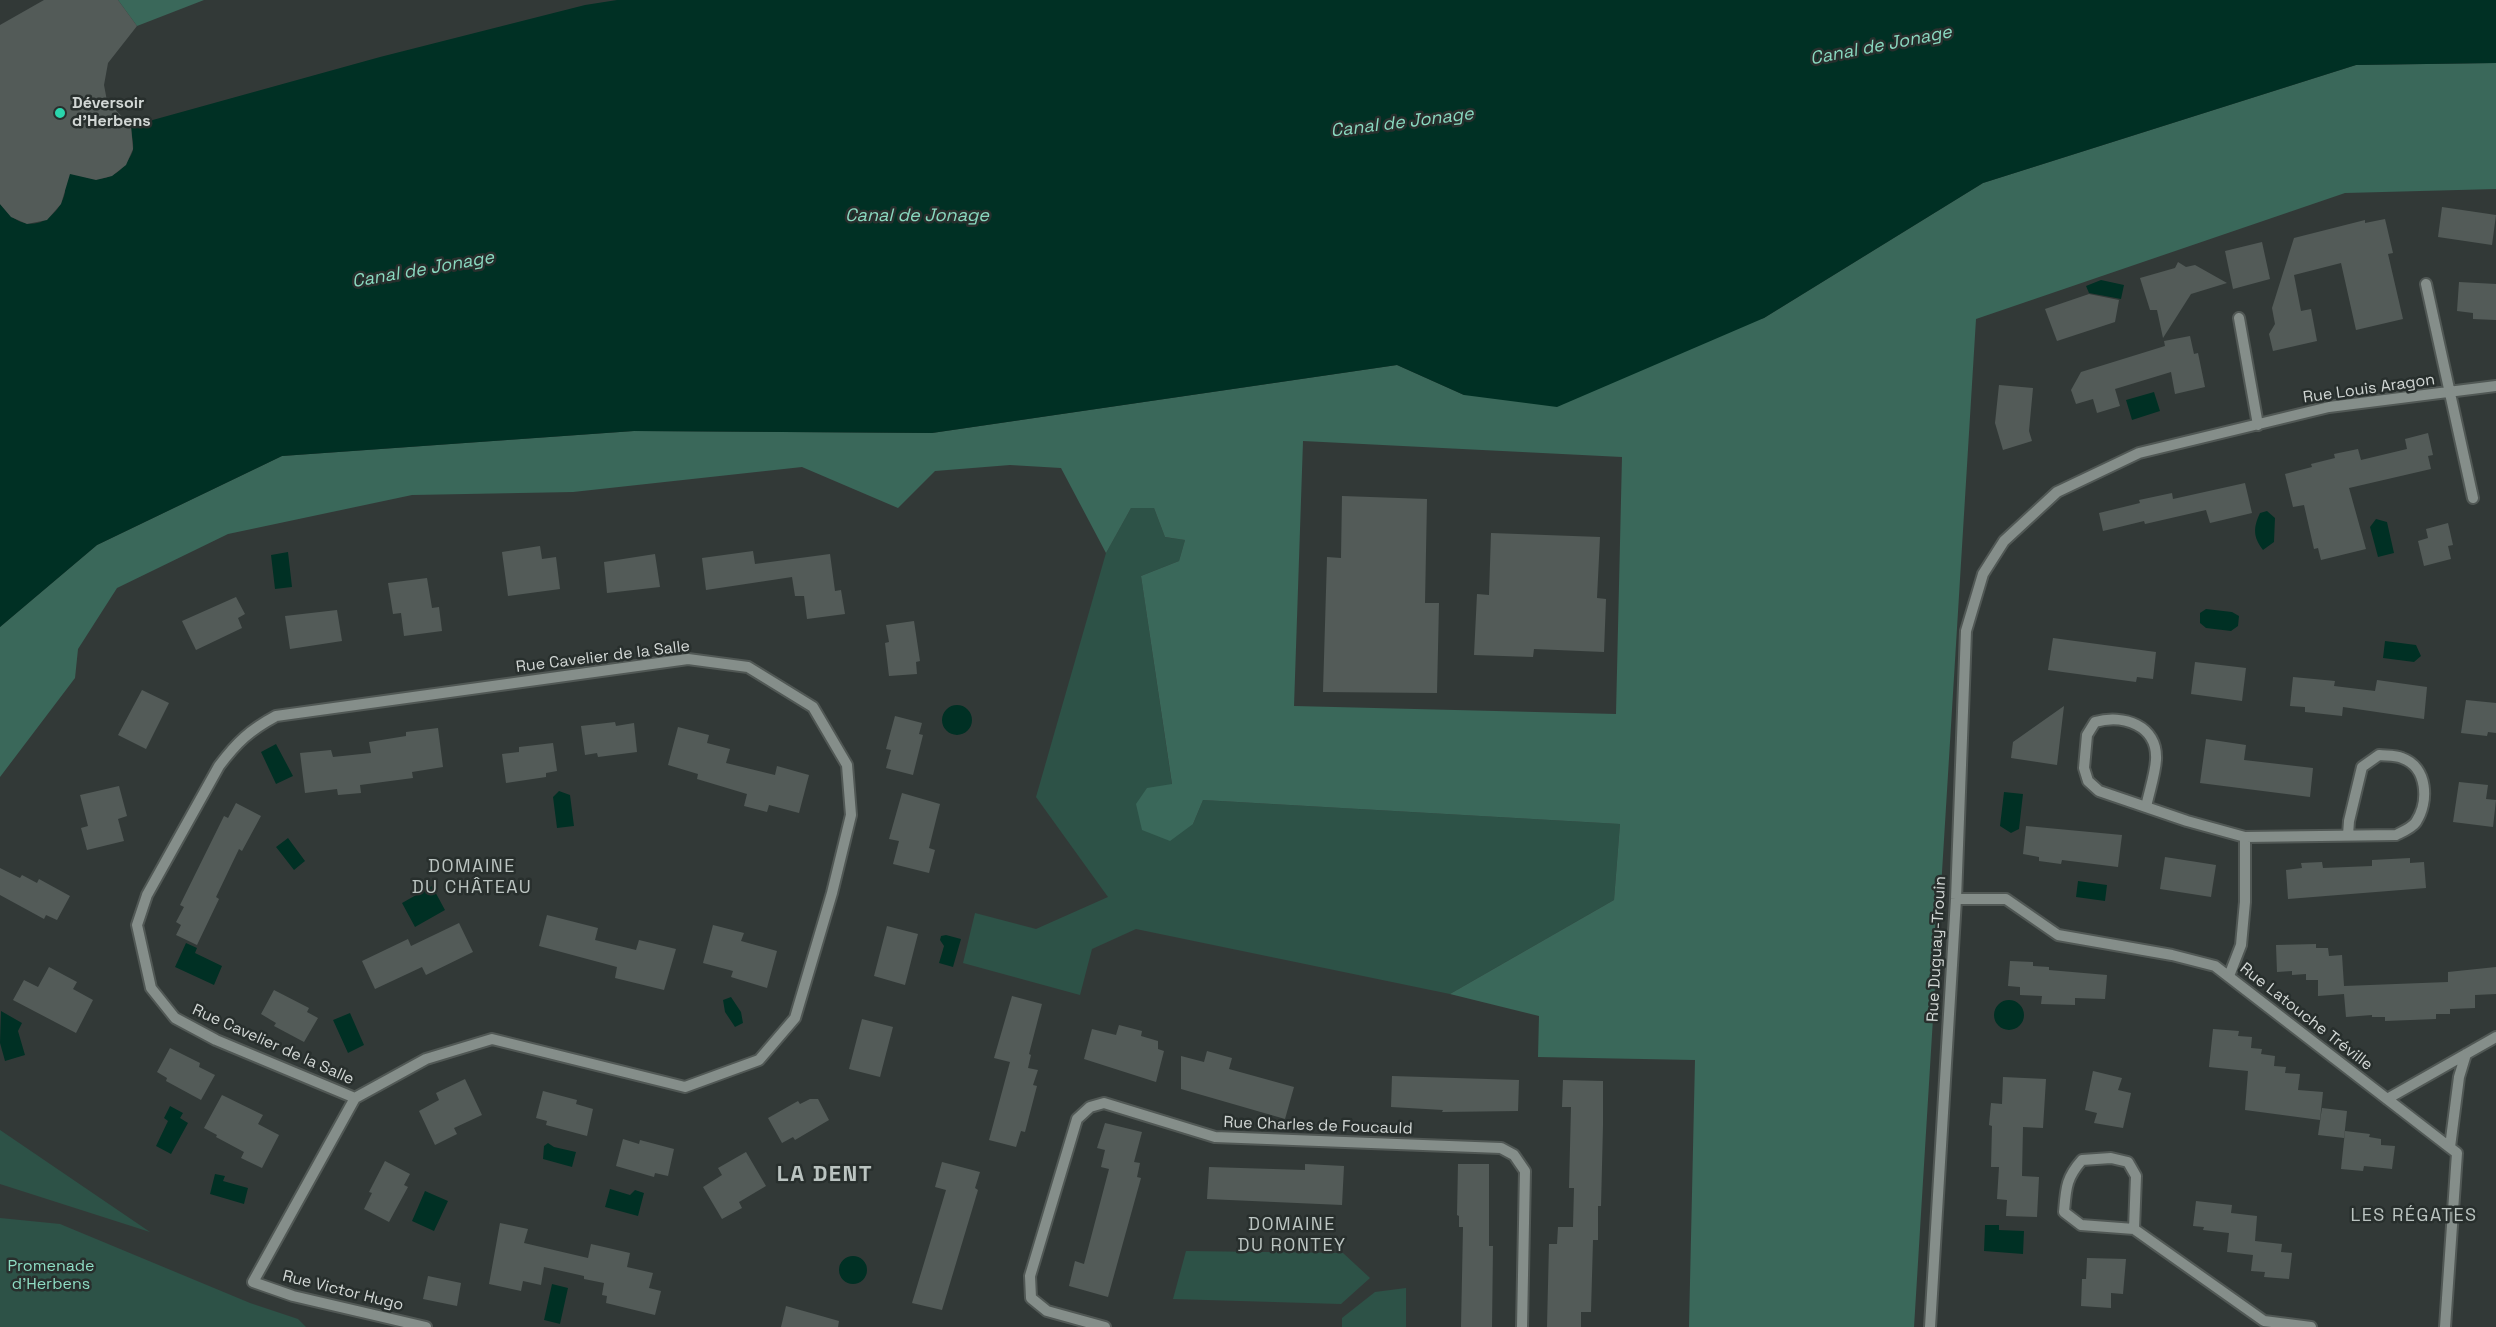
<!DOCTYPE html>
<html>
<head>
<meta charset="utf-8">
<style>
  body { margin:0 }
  canvas { display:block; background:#323937 }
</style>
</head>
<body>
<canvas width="2496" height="1327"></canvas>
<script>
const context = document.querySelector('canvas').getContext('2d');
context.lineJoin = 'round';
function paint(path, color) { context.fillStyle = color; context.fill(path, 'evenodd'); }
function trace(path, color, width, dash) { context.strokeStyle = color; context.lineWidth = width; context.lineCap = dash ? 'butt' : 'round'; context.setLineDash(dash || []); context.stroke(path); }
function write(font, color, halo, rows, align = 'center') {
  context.font = font + ' "Space Grotesk",sans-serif'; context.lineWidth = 5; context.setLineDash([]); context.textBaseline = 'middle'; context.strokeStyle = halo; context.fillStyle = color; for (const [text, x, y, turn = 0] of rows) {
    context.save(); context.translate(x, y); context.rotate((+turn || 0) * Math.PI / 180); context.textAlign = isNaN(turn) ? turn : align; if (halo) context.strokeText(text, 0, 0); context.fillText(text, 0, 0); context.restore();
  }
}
paint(new Path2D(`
  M1131,508H1154L1165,537L1185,540L1179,561L1141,576L1172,785L1193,824L1203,800L1620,824L1614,900L1450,994L1136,929L1092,949L1080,995L963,963L975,913L1036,929L1108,897L1036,797L1106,553Z
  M0,1130L150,1232L0,1184Z
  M0,1218L60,1224L250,1303L298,1319L306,1327H0Z
  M1186,1251L1343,1253L1370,1278L1341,1304L1173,1299Z
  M1406,1288V1327H1342V1318L1375,1292Z`), '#2d5247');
paint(new Path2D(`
  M118,0H204L137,26Z
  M2496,63V189L2345,193L1976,319L1914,1327H1689L1695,1060L1538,1057L1539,1016L1450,994L1614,900L1620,824L1203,800L1193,824L1170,841L1142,830L1136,804L1147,788L1172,784L1141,576L1179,561L1185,540L1165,537L1154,508H1131L1106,553L1061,468L1010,465L935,471L898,508L802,467L573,492L412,495L228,534L117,588L78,649L75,678L0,777V627L97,545L282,456L634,431L932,433L1397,365L1464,395L1764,318L1983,183L2356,65ZM1303,441L1622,457L1616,714L1294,706Z`), '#3a685a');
paint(new Path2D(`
  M617,0H2496V63L2356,65L1983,183L1764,318L1557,407L1464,395L1397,365L932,433L634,431L282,456L97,545L0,627V204C7,212 14,221 25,223C44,228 62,209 65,192C66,184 60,173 58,165C79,176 100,187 120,170C125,165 131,157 133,150C134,143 131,133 131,126L380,57L585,5Z
  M2101,280L2124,285L2121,299L2089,293L2086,286Z
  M2154,392L2160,411L2132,420L2126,400Z
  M2267,511L2275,518L2274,542L2263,550C2253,537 2253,528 2260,513Z
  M2376,519L2387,522L2394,553L2378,557L2370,527Z
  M288,552L292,587L275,589L271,555Z
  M2206,609L2232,612L2239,616L2238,626L2231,631L2206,628L2200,623V613Z
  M2385,641L2416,645L2421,656L2414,662L2383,658Z
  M942 720a15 15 0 1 1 30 0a15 15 0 1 1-30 0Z
  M276,744L293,776L276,784L261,752Z
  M559,791L570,795L574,826L557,828L553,797Z
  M2004,792L2023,794L2019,829L2011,833L2000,826Z
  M288,838L305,861L294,870L276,847Z
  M2078,881L2107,885L2105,901L2076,897Z
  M432,886L445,910L415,927L402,903Z
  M946,935L961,939L953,967L939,963L944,946L940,940L941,936Z
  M186,943L197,948L195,953L222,966L214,985L175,967Z
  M731,997L741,1012L743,1023L735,1027L725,1012L723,1000Z
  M1994 1015a15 15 0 1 1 30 0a15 15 0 1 1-30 0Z
  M1,1011L22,1023L18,1031L25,1055L5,1061L0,1043Z
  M350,1013L364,1045L348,1053L333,1020Z
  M170,1106L183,1113L180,1118L188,1123L171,1154L156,1146L168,1121L164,1118Z
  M548,1143L554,1147L576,1152L572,1167L543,1159L544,1146Z
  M215,1174L225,1176L223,1181L248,1188L244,1204L210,1194Z
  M610,1189L630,1195L635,1190L644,1193L638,1216L605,1207Z
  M425,1191L448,1201L434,1231L412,1221Z
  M1985,1225H1999V1230L2024,1231L2023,1254L1984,1251Z
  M839 1270a14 14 0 1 1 28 0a14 14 0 1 1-28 0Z
  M552,1284L568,1288L560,1324L544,1320Z`), '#003024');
paint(new Path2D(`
  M44,0H118L137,26L108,63L104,85L107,101L131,126L133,149L126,165L112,176L96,180L70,174L61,204L47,220L27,224L11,217L0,204V25Z
  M2442,207L2496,215L2492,245L2438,237Z
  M2385,219L2393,253L2388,254L2403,319L2356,330L2341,263L2294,275L2301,311L2311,309L2317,341L2273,351L2269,334L2275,324L2272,308L2294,238L2365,220V223Z
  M2262,242L2270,279L2233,289L2225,251Z
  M2178,262L2186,267L2195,265L2227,283L2191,294L2163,338L2157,310H2150L2140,278L2175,268Z
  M2459,282L2496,284V320L2473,319V313L2457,311Z
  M2089,294L2119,300L2115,322L2057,341L2045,309Z
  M2190,336L2194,354L2198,353L2205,387L2175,394L2171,372L2115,389L2120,406L2097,413L2093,399L2076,404L2071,390L2081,372L2165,346L2164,341Z
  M1999,385L2033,388L2029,431L2032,441L2003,450L1995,423Z
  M2428,433L2433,455L2428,456L2431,469L2349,488L2366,549L2321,560L2318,548L2314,549L2304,505L2293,507L2285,474L2312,467L2311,464L2335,458L2334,454L2358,449L2361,460L2407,449L2405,439Z
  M2245,483L2252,513L2210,523L2206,510L2145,524L2144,521L2103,531L2099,513L2140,503L2139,500L2172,493L2173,499Z
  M1342,496L1427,499L1425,603H1439L1437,693L1323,692L1327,557L1341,558Z
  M2448,523L2453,545L2448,546L2451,559L2424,566L2418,541L2428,538L2426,529Z
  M1491,533L1600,537L1597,598L1606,599L1604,652L1534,649L1533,657L1474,655L1477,594L1489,595Z
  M540,546L542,559L556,557L560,589L508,596L502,552Z
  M753,551L755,564L830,554L835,591L841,590L845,614L807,619L804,596H795L792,577L706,590L702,558Z
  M655,554L660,587L607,593L604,562Z
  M427,578L432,608L439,607L442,631L404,636L401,613L393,614L388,583Z
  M236,597L245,614L238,618L242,628L196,650L182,621Z
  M337,610L342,641L290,649L285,616Z
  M914,621L920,661L916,662L917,674L889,676L885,643L889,642L886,625Z
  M2053,638L2156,652L2153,679L2137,677L2136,682L2048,670Z
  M2195,662L2246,668L2242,701L2191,694Z
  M2293,677L2335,681L2334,686L2375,691L2377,680L2427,687L2424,719L2343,707L2342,716L2305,712V707L2290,706Z
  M142,690L169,703L146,749L118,735Z
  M2466,700L2496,703V733L2488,732L2487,736L2461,733Z
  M2064,706L2057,765L2011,758L2013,742Z
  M895,716L922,723L919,734L923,735L913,775L886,768L891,750L886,749Z
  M615,722L616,726L634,723L637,752L598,757L597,753L585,755L581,726Z
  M678,727L709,735L707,743L730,749L726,763L775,775L777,766L809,775L799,813L769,805L767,812L744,806L747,794L697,779L698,774L668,765Z
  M438,728L443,767L412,772L413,778L360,785L361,793L338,795L337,789L305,793L300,753L331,750L333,757L371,753L369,742L406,736V732Z
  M2206,739L2246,745L2244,760L2313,768L2310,797L2200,783Z
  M553,743L557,771L546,773V777L506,783L502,754L519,752V747Z
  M2459,782L2488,785L2486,799L2496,800L2493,827L2453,822Z
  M119,786L127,816L118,819L124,841L87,850L81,828L88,826L80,795Z
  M902,793L940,804L929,848L935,850L929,873L893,864L899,841L889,839Z
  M236,803L261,816L242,851L239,849L216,897L219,899L197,945L176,935L181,925L176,922L184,907L180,905L224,816L228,818Z
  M2026,826L2122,835L2118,867L2062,860L2061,864L2039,861V857L2023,854Z
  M2165,857L2216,865L2211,897L2160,889Z
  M2410,858V863L2424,862L2426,888L2288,899L2286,870L2302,868L2301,863L2322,862L2323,868L2372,866V860Z
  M0,868L20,878L22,875L37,883L39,879L70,896L57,920L46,915L44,919L0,895Z
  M547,915L598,928L595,940L636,950L639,940L676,949L664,990L615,978L617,967L539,946Z
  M459,923L473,952L426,975L422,967L375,989L362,961L408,939L411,946Z
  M713,925L744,933L741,941L777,951L767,988L731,977L733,971L703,963Z
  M887,926L918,934L905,985L874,976Z
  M2316,944V948H2328L2329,956L2342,955L2344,986L2448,982V972L2496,967V994L2475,995V1008L2450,1009V1014H2436V1019L2385,1021V1017H2372V1015L2346,1017L2344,994L2318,996V980H2306V974L2292,975V971L2277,972L2276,945Z
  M2010,961L2033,962V966L2049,967V970L2107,975L2105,999L2075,998V1005L2041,1004L2042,996L2020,995V987L2008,986Z
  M49,967L77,982L73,989L93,1000L76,1033L13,1000L24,980L38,987Z
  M274,990L309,1008L307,1012L318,1018L304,1042L274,1026L276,1023L261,1014Z
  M1012,996L1042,1004L1029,1054L1031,1055L1028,1068L1038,1070L1033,1085L1037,1086L1025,1132L1021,1131L1016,1147L989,1140L1010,1062L994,1058Z
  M862,1019L893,1027L880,1077L849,1069Z
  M1119,1025L1142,1031L1141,1036L1158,1041V1049L1164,1051L1156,1082L1084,1059L1092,1029L1116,1035Z
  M2213,1029L2239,1031L2238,1036L2252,1037L2251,1048L2262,1049L2261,1054L2275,1056L2274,1066L2286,1067L2285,1073L2300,1074L2298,1090L2323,1092L2320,1120L2245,1110L2248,1071L2209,1067Z
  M170,1048L200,1063L199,1067L215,1075L201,1100L166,1081L167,1078L157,1072Z
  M1207,1051L1232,1058L1229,1069L1294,1087L1285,1119L1181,1089V1056L1204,1062Z
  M2093,1071L2122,1078L2118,1090L2131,1093L2123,1128L2094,1123L2097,1113L2085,1110Z
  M1392,1076L1519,1080L1518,1111L1442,1112L1443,1110L1391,1107Z
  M2003,1077L2046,1079L2043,1128L2023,1127L2022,1176L2039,1177L2037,1217L2006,1216L2007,1200L1997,1199L1999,1167H1991L1992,1126L1989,1125L1991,1103L2002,1104Z
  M465,1079L482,1115L454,1128L457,1134L435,1145L419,1111L439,1100L436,1093Z
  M1563,1080L1603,1081V1125L1601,1206H1598V1240H1593L1591,1312H1581V1327H1547L1549,1244H1557L1558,1227H1573L1574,1188H1569L1571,1107H1562Z
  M543,1091L577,1100L576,1104L593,1109L587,1136L546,1125L547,1121L536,1118Z
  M222,1095L263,1115L258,1124L279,1135L262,1168L241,1158L244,1152L216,1137L217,1135L204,1128Z
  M810,1099H818L829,1120L795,1140L793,1137L782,1143L768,1118L798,1101L800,1104Z
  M2322,1108L2347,1111L2344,1138L2318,1135Z
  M1105,1123L1142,1132L1134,1162L1140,1163L1137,1177L1141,1178L1108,1297L1069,1286L1075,1261L1084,1264L1109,1169L1101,1167L1105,1150L1097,1148Z
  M2345,1131L2370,1134L2369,1137L2381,1139V1145L2395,1146L2392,1169L2364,1166L2363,1171L2341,1169Z
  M623,1139L639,1144L640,1140L674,1149L668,1176L655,1173L654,1177L616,1166Z
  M746,1152L766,1186L739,1202L742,1208L722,1219L703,1187L722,1175L718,1168Z
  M385,1161L410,1174L404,1185L408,1187L389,1222L364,1209L372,1193L369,1192Z
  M942,1162L980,1172L975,1188L978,1190L942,1310L912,1303L946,1190L935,1187Z
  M1305,1164L1344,1166L1342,1205L1207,1199L1209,1167L1305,1170Z
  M1458,1164H1489V1246H1493L1492,1327H1461L1463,1227H1459V1216L1457,1215Z
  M2196,1201L2232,1205L2231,1213L2257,1216L2255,1241L2282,1244L2281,1252L2292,1253L2289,1279L2264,1277L2265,1272L2251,1271L2253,1255L2227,1252L2229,1233L2203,1230L2204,1227L2193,1226Z
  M500,1223L528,1229L524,1243L588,1258L591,1244L630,1253L627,1267L653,1273L649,1288L661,1291L655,1315L606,1303L607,1296L602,1295L604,1283L584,1279V1276L544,1267L541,1285L523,1281L521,1291L489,1284Z
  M2087,1258L2126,1259L2123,1294L2111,1293V1308L2081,1306L2082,1279H2086Z
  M428,1276L461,1283L457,1306L423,1299Z
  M786,1306L839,1321L838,1327H781Z`), '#535b58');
const minor = new Path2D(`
  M2426,284L2473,498
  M2239,318L2258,425
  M2146,807C2149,792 2155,775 2156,760C2158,725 2123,714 2095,722L2087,735L2084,768L2088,781L2099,791L2187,821L2245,837L2396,835C2402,832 2412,828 2416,822C2429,802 2428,767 2402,758C2395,755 2386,756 2379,755L2362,767L2349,821L2348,835
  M1956,899H2006L2058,935L2172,955L2215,966L2457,1153L2445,1327
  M2229,976L2241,945L2245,902V837
  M355,1098L216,1040L175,1018L151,988L137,925L147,895L219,766C237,742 250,730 276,716L688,659L748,667L813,707L847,765L851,815L832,893L795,1018L759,1060L685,1087L492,1039L426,1059L355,1098L253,1282L293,1296L426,1327
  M2387,1099L2496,1037
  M2450,1147L2459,1077L2466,1054
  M2134,1229L2136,1176L2128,1162L2111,1158L2082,1160C2066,1178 2066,1188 2064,1212L2081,1225L2134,1229L2264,1321L2311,1327
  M1105,1327L1047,1311L1031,1298L1030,1276L1077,1119L1090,1107L1104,1103L1215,1137L1501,1148L1514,1155L1525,1171L1522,1327
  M1930,1327L1956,899L1966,631L1983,574L2004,541L2057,492L2139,453L2329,407L2496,386`);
trace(minor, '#515855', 14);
trace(minor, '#858e8a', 10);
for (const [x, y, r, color] of [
  [60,113,6,"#2ad5ac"]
]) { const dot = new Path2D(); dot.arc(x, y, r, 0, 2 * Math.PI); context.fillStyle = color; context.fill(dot); trace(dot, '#282f2d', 2); }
write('bold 16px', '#d2d7d5', '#282f2d', [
  ["Déversoir",72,104],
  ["d'Herbens",72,122]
], 'left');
write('16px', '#d2d7d5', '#282f2d', [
  ["Rue Louis Aragon",2369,389,-8],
  ["Rue Cavelier de la Salle",603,657,-7],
  ["Rue Duguay-Trouin",1937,949,-87],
  ["Rue Latouche Tréville",2306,1017,38],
  ["Rue Cavelier de la Salle",273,1045,24],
  ["Rue Charles de Foucauld",1318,1126,2],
  ["Rue Victor Hugo",343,1291,14]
]);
write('16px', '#8edcc3', '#282f2d', [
  ["Promenade",51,1267],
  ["d'Herbens",51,1285]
]);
write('italic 18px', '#8ad9c0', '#282f2d', [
  ["Canal de Jonage",1881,46,-11],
  ["Canal de Jonage",1402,123,-7],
  ["Canal de Jonage",917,216],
  ["Canal de Jonage",423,270,-10]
]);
context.letterSpacing = '1.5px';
write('18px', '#bbc4c1', '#282f2d', [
  ["DOMAINE",472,867],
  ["DU CHÂTEAU",472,888],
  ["LES RÉGATES",2414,1216],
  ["DOMAINE",1292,1225],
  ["DU RONTEY",1292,1246]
]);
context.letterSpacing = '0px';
context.letterSpacing = '1.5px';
write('bold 22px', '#bbc4c1', '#282f2d', [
  ["LA DENT",825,1175]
]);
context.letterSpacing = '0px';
</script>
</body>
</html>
